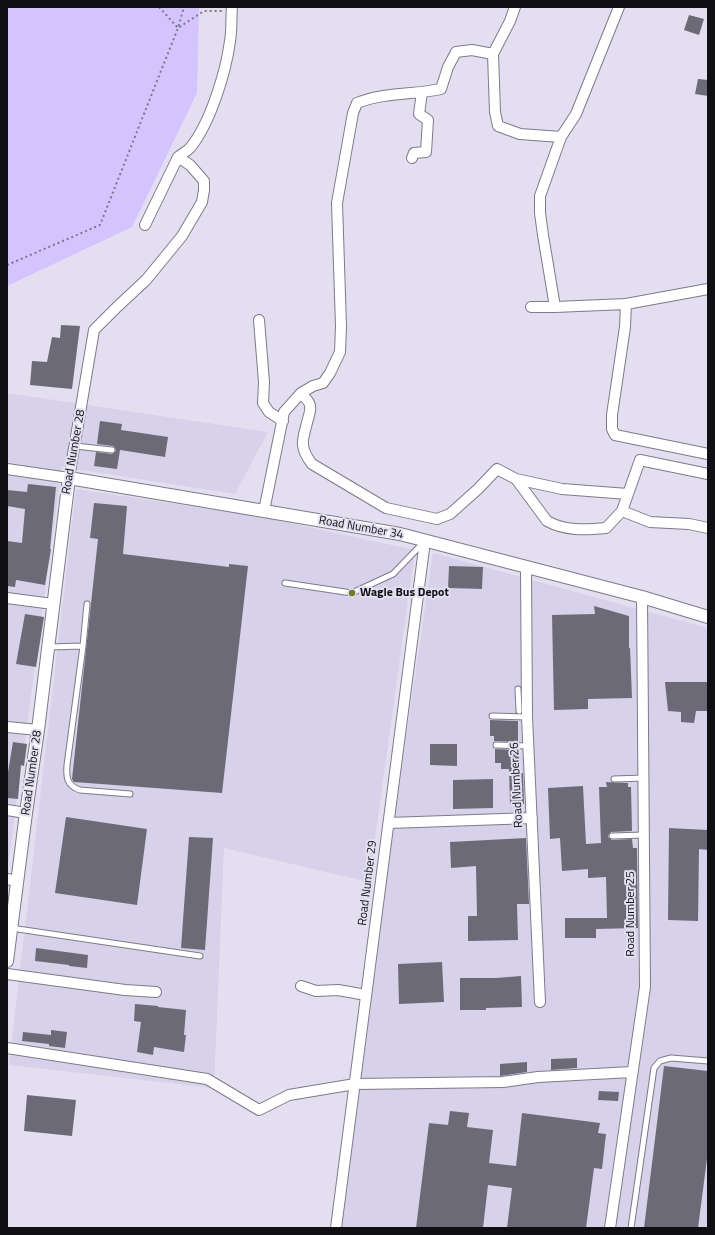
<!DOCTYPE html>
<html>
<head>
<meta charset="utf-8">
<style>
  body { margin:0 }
  #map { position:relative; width:715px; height:1235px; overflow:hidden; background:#e3dff0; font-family:"Titillium Web",sans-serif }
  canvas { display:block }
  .frame { position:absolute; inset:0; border:8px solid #100f14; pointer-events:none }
</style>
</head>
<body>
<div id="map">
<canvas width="715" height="1235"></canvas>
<div class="frame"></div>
</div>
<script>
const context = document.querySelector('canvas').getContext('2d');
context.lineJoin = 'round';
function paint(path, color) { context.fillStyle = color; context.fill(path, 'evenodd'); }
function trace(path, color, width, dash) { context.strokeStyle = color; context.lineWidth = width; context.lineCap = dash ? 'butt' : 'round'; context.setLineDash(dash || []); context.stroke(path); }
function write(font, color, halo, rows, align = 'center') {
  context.font = font + ' "Titillium Web",sans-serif'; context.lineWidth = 4; context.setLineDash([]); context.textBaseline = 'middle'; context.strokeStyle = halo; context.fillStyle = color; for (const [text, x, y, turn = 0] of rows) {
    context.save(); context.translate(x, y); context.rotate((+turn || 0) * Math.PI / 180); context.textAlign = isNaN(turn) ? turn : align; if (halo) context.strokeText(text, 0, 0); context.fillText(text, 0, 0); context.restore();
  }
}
paint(new Path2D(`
  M7,393L268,432L235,494L62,467L7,873Z
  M76,489L262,517L415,550L369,882L224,848L214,1088L9,1065Z
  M433,553L708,628V1228H334Z`), '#d7d2e9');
paint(new Path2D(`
  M7,7H199L197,93L132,227L7,286Z`), '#d3c3ff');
paint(new Path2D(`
  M689,15L704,19L699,35L684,30Z
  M698,79L708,80V96L695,94Z
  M61,325L80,326L72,389L30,385L32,361L47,362L52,337L60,338Z
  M100,421L122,424L121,430L168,437L165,457L120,450L117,469L94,466L96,452L112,454L116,451L115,448L113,446L97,444Z
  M28,484L56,487L50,549H51L45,585L16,580L15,587L7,586V541L22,543L25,509L7,506V490L27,492Z
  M94,503L127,506L123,554L229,567V564L248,566L222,793L74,782L72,779L98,539L90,538Z
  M449,566L483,567L482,589L448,588Z
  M594,606L629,616V648H630L632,698L588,699V709L554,710L552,615L595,614Z
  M25,614L44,617L36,667L16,664Z
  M665,682H708V711H696L694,723L681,722V712L668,711Z
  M490,720L518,721V742L494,741V736H490Z
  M13,742L27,744L24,766L21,765L18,799L7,798V778Z
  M430,744H457V766L430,765Z
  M495,749L519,750V773H523L524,804H510L509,769H501V763H495Z
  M493,779V808L453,809V780Z
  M606,782L628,783V787H631L632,831L611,832L609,834L608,837L612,840L632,839L633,848H637L638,928L596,929V938H565V918H607L606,877L588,878V869L562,871L560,838L550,839L548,788L583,786L586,844L601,843L599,787H607Z
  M66,817L147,829L137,905L55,893Z
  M669,828L708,830V850L699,849L698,921L668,920Z
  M189,837L213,838L205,950L181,948Z
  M526,838L529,904H517L518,940L468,941V916H477L476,866L451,868L450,842Z
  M36,948L88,955L87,968L69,966V965L35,961Z
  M442,962L444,1002L399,1004L398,964Z
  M521,976L522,1007L486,1008V1010H460V978H496Z
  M135,1004L158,1006V1007L186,1010L184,1035H186L184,1052L154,1047L153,1055L137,1052L141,1022L134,1021Z
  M51,1030L67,1032L65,1048L49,1046V1044L22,1041L23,1032L51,1035Z
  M577,1058V1068L551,1070V1059Z
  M527,1062V1072L500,1076V1064Z
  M664,1066L708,1071V1151L698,1228H644Z
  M599,1091L619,1092L618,1101L598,1100Z
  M27,1095L76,1100L72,1136L24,1131Z
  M450,1111L469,1113L467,1127L493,1130L489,1163L516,1166L522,1113L600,1123L598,1133L606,1134L602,1169L594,1168L586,1228H507L512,1188L488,1185L483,1228H416L429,1123L448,1125Z`), '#6d6a78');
const service = new Path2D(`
  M75,446L112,450
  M285,583L352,593L393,574L423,543
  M83,646L67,765C66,777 67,786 80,790L130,794
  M49,647L83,646L87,604
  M518,689L519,711
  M492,716L527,717
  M496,745L529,746
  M614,779L644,778
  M612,836L644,835
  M11,928L200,956
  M631,1228L654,1068L660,1061L671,1058L708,1061`);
const minor = new Path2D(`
  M619,7L576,114L561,137L540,196V213L543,235L555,307L626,304L708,289
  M493,54L510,21L515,7
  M412,158L414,153L426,152L428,120L419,114L422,92
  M145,225L178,157
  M626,304L625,327L612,415V429L615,435L708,454
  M531,307H555
  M259,320L264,382L263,403L269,412L283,421
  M301,393C304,397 310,401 310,406C311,410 309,415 308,419C303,439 298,446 312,464L386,508L437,519L450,514L478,489L497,469L516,479L547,521C565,531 585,530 606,528L622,511L640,460L708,474
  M7,469L69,478L94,330L117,307L146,280L182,236L202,202L204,190V181L190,165L178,157C182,154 187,151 190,148C210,124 226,72 230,41C232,30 231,18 232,7
  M516,479L562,489L628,494
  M264,511L284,412L301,393L313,386L323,383L330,373L340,352L341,326L337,203L353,113L357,103C384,92 413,95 441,89L448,67L456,52L472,50L493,54L495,112L498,126L520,134L561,137
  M622,511L650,522L689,524L708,528
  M526,567L527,717L540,1002
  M7,598L53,604
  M7,727L38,730
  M7,810L26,813
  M389,823L532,818
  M7,879L17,881
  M7,974L125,990L156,992
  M301,986L316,991L338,990L366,995
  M7,1048L207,1079L259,1110L289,1095L355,1084L503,1082L538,1077L632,1072
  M336,1228L425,541
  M610,1228L645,987L642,597`);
const tertiary = new Path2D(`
  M7,961L26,813L38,730L69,478L400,534L642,597L708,617`);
trace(service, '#7e7a89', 7);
trace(minor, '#7e7a89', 12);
trace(tertiary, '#7e7a89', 14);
trace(new Path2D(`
  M159,7L178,28L204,11H223
  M7,265L100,225L178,28L184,7`), '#7c7985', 2, [2, 3]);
trace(service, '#fff', 5);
trace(minor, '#fff', 10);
trace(tertiary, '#fff', 12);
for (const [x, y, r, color] of [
  [352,593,4,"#707b27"]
]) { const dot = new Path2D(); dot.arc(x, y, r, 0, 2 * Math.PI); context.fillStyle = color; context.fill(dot); trace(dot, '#e3dff0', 1.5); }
write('12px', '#100f14', '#e3dff0', [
  ["Road Number 28",74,452,-80],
  ["Road Number 34",361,528,10],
  ["Road Number 28",32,773,-82],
  ["Road Number 26",517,785,-93],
  ["Road Number 29",368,883,-83],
  ["Road Number 25",631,914,-90]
]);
write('bold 12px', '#100f14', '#e3dff0', [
  ["Wagle Bus Depot",360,593]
], 'left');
</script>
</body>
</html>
